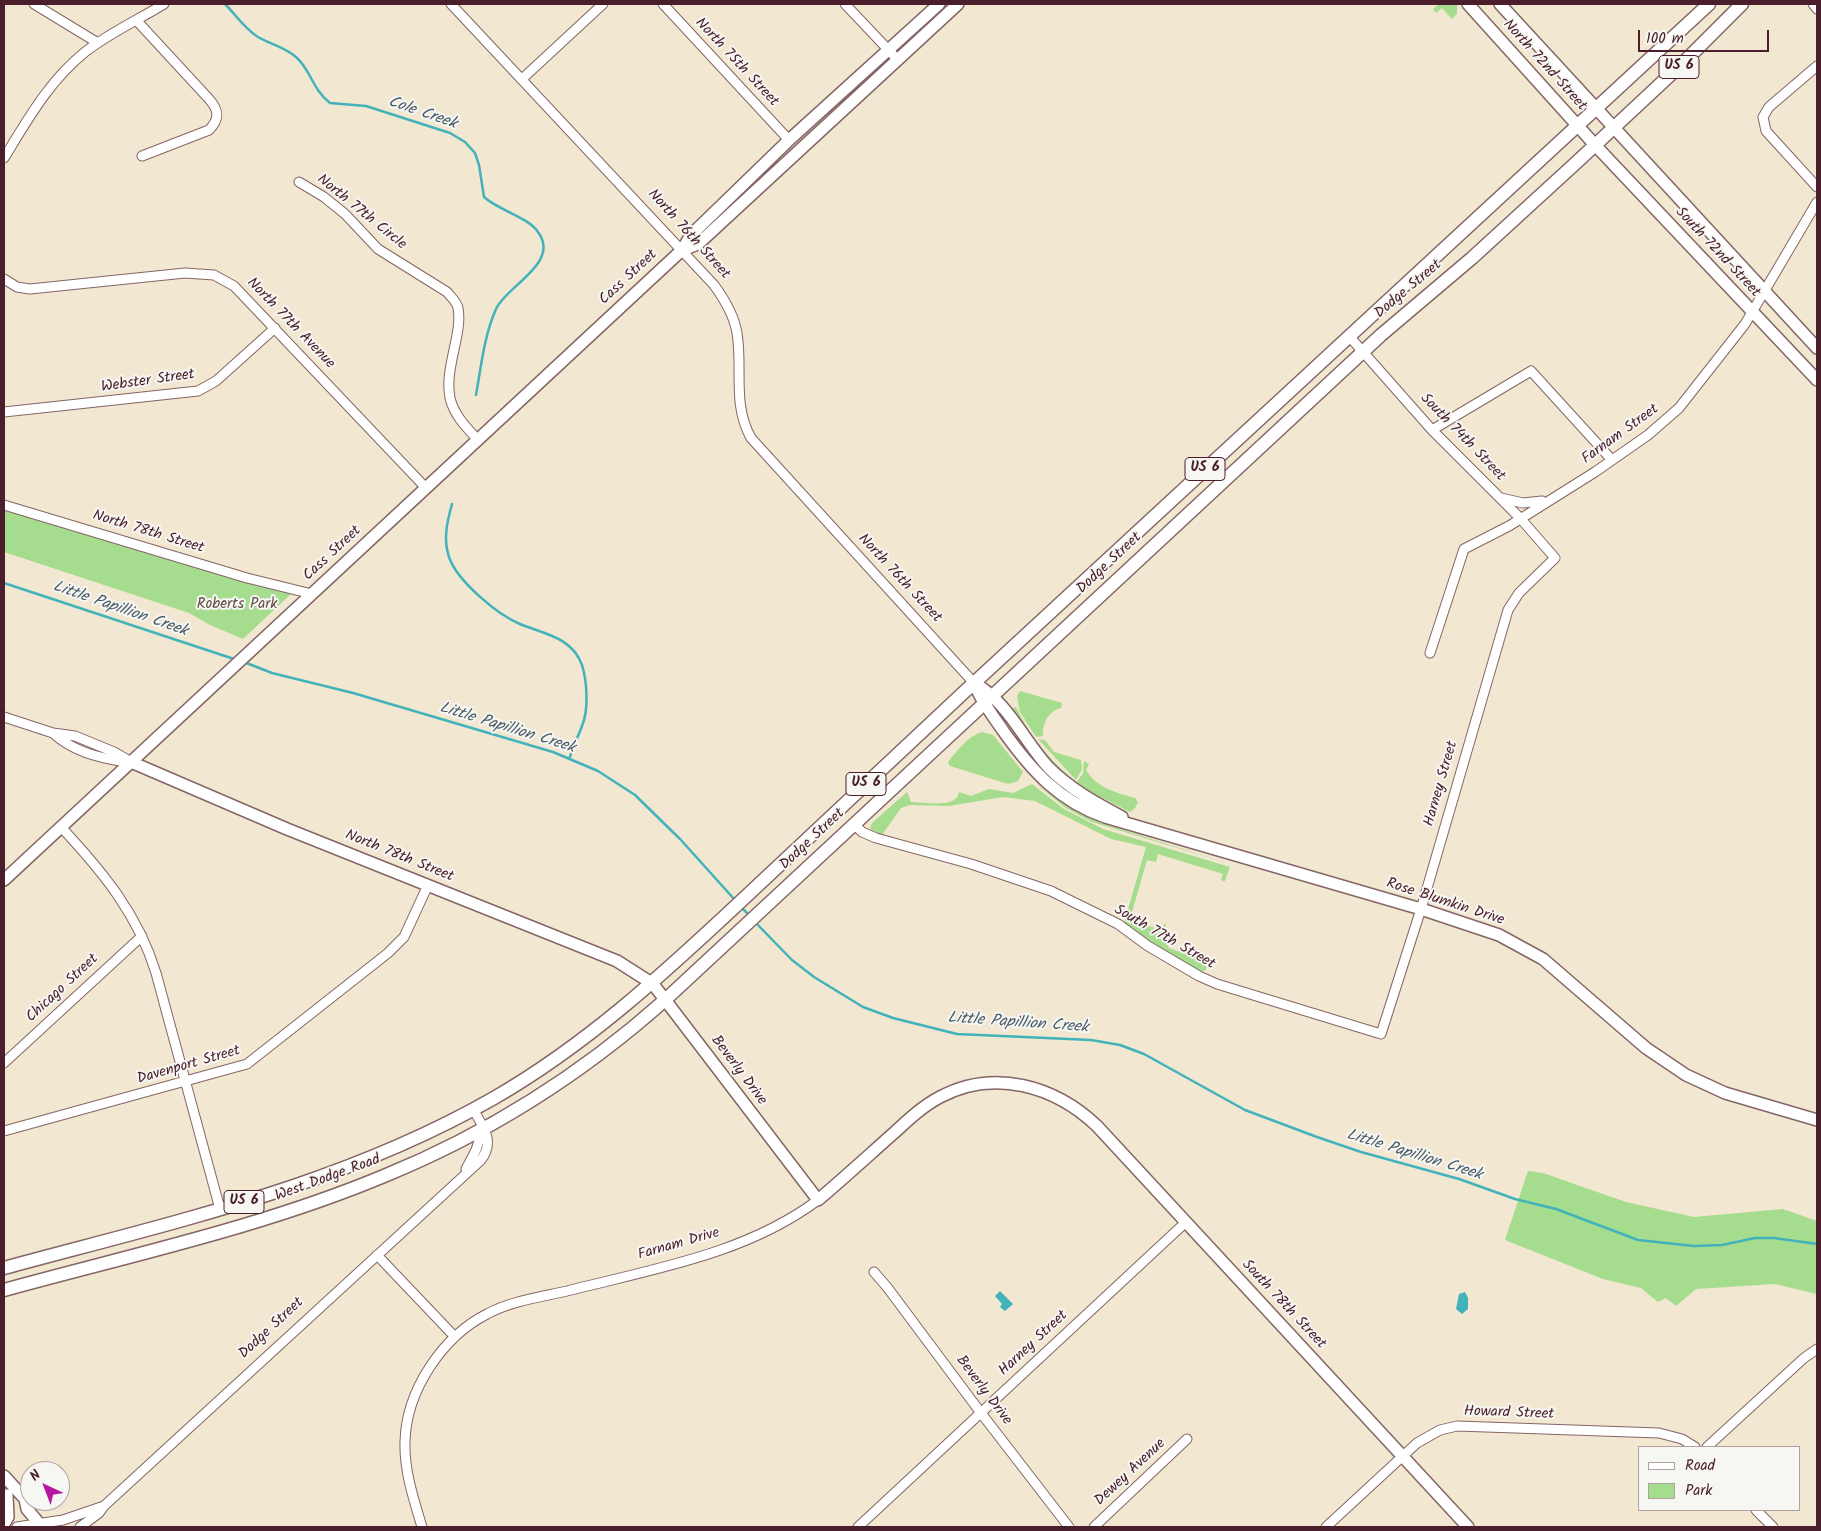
<!DOCTYPE html>
<html>
<head>
<meta charset="utf-8">
<style>
  body { margin:0 }
  #map { position:relative; width:1821px; height:1531px; overflow:hidden; background:#f2e7d1; font-family:Kalam,sans-serif }
  canvas { display:block }
  .frame { position:absolute; inset:0; border:5px solid #4a1f2b; pointer-events:none }
  .legend { position:absolute; left:1638px; top:1446px; width:162px; height:65px; box-sizing:border-box; background:#f6f6f2; border:1px solid #b1a0a2; margin:0; padding:6px 9px; list-style:none; font-size:15px; color:#4a1f2b }
  .legend li { display:flex; align-items:center; gap:10px; height:25px }
  .legend b { width:25px; border:1px solid #b1a0a2 }
  .north { position:absolute; left:20px; top:1461px; width:50px; height:50px; box-sizing:border-box; background:#f6f6f2; border:1px solid #b1a0a2; border-radius:50%; rotate:317deg; font-size:14px; font-weight:700; line-height:20px; text-align:center; color:#4a1f2b }
  .north::after { content:''; display:block; margin:auto; width:18px; height:22px; background:#b5179e; clip-path:polygon(50% 0,100% 100%,50% 72%,0 100%) }
  .scale { position:absolute; left:1638px; top:30px; width:131px; height:22px; box-sizing:border-box; border:2px solid #4a1f2b; border-top:0; padding-left:6px; font-size:15px; line-height:18px; white-space:nowrap; color:#4a1f2b; -webkit-text-stroke:4px #f6f6f2; paint-order:stroke }
</style>
</head>
<body>
<div id="map">
<canvas width="1821" height="1531"></canvas>
<div class="frame"></div>
<ul class="legend">
<li><b style="height:6px;background:#fff"></b>Road</li>
<li><b style="height:14px;background:#a5dc8d"></b>Park</li>
</ul>
<div class="north">N</div>
<div class="scale">100 m</div>
</div>
<script>
const context = document.querySelector('canvas').getContext('2d');
context.lineJoin = 'round';
function paint(path, color) { context.fillStyle = color; context.fill(path, 'evenodd'); }
function trace(path, color, width, dash) { context.strokeStyle = color; context.lineWidth = width; context.lineCap = dash ? 'butt' : 'round'; context.setLineDash(dash || []); context.stroke(path); }
function write(font, color, halo, rows, align = 'center') {
  context.font = font + ' Kalam,sans-serif'; context.lineWidth = 4; context.setLineDash([]); context.textBaseline = 'middle'; context.strokeStyle = halo; context.fillStyle = color; for (const [text, x, y, turn = 0] of rows) {
    context.save(); context.translate(x, y); context.rotate((+turn || 0) * Math.PI / 180); context.textAlign = isNaN(turn) ? turn : align; if (halo) context.strokeText(text, 0, 0); context.fillText(text, 0, 0); context.restore();
  }
}
paint(new Path2D(`
  M1439,4H1457V14L1452,19L1442,8L1436,13L1433,9Z
  M4,505L294,591L243,639L210,625L189,613L4,552Z
  M1020,691L1062,703L1061,708C1048,711 1042,724 1043,736L1036,737L1020,712L1017,696Z
  M1016,707C1039,756 1079,790 1128,813H1124L1074,784L1049,760L1011,709Z
  M982,732L993,735L1023,772L1018,781L1008,784L950,766L948,762C957,751 968,736 982,732Z
  M1038,739L1045,740L1054,752L1081,760L1082,769L1076,780Z
  M1084,761L1089,764L1086,770C1097,788 1115,792 1135,798L1138,802L1135,808L1130,812L1093,793L1077,782L1083,773Z
  M1032,784L1064,809L1103,829L1230,867L1225,881H1223L1221,880L1223,874L1158,854L1156,862L1147,860L1132,912L1140,916L1138,923L1162,930L1164,924H1166L1164,937L1169,948L1207,961L1206,970L1201,972L1160,948L1124,923L1146,847L1111,839L1035,801L1003,797L949,806L910,805L901,808L882,835L870,829L872,823L907,792L911,802C925,802 957,809 959,792L971,796L989,789L1013,793Z
  M1036,784L1077,812L1101,823L1230,864L1092,822L1066,808Z
  M1528,1171L1543,1173L1626,1202L1694,1217L1783,1209L1817,1221V1294L1775,1284L1696,1289L1676,1306L1666,1298L1658,1302L1641,1288L1603,1279L1505,1240Z`), '#a5dc8d');
paint(new Path2D(`
  M1000,1291L1013,1304L1005,1311L1000,1307L1002,1304L995,1296Z
  M1465,1292L1468,1298V1309L1462,1314L1456,1309L1459,1294Z`), '#42b2bb');
trace(new Path2D(`
  M225,4C236,15 244,28 258,37C270,44 285,47 296,57C311,70 312,89 330,103L366,106L450,133L465,142L475,153L479,165L484,197C498,210 528,217 538,232C561,263 506,286 496,309C484,336 481,367 476,395
  M452,504C447,522 443,539 449,557C457,581 498,615 520,624C544,634 572,637 582,665C587,681 589,710 582,726C578,737 573,746 570,757
  M4,583L237,660
  M244,662L272,673L353,693L553,752L598,771L635,795L680,839L735,900
  M740,906L750,916
  M755,922L792,960L814,977L863,1007L893,1018L957,1034L1091,1040L1120,1045L1144,1054L1245,1110L1317,1137L1361,1152L1459,1179L1515,1199L1556,1209L1638,1240L1694,1246L1722,1245L1755,1238H1774L1817,1244`), '#42b2bb', 2.5);
const minor = new Path2D(`
  M34,4L98,43
  M451,4L714,285C725,300 734,315 737,333C743,370 732,404 751,438L974,683
  M663,4L789,140
  M845,4L897,59
  M1813,4L1817,9
  M137,21L209,99C219,110 220,119 209,130L142,156
  M1817,66L1769,107L1763,117L1766,131L1817,187
  M522,79L603,4
  M4,158C28,119 49,81 85,52C109,33 138,20 164,4
  M299,182L324,197L345,214L378,249L447,292C451,297 457,302 458,308C463,334 444,368 450,398C454,415 466,427 478,440
  M4,279L17,287L30,289L185,273L214,275L234,286L426,488
  M4,412L198,391L216,381L275,328
  M1432,430L1531,371L1612,460
  M1501,498L1523,503L1542,501
  M4,505L247,578L312,594
  M1430,653L1464,549L1509,526L1595,472L1648,435L1679,408L1745,324L1817,202
  M4,717L53,733L75,736L114,752L131,762
  M53,733C72,751 102,759 128,762
  M854,824L862,832L876,838L971,864L1051,891L1118,924L1148,946L1199,976L1217,984L1381,1034L1421,909L1508,610L1519,593L1555,558L1520,518L1432,430L1349,336
  M61,827C102,871 138,914 156,973L220,1209
  M4,1063L142,936
  M4,1131L247,1064L388,953L404,937L428,885
  M466,1169L476,1150L483,1128
  M377,1255L455,1337
  M874,1272L887,1287L981,1413L1069,1527
  M1707,1447L1804,1358L1817,1349
  M1756,1510L1773,1527
  M17,1527L63,1520L104,1506
  M80,1527L99,1513L104,1506L480,1161C496,1142 483,1127 473,1109
  M422,1527C414,1500 404,1471 405,1442C406,1391 442,1337 487,1314C511,1301 541,1297 567,1291C653,1269 746,1254 818,1200
  M858,1527L1186,1222
  M1094,1527L1187,1439
  M1326,1527L1417,1443L1440,1430L1457,1426L1659,1433L1682,1439L1695,1447`);
const major = new Path2D(`
  M1468,4L1595,145L1817,380
  M1500,4L1817,348
  M682,250L698,244L958,4
  M974,683C981,701 993,716 1004,732C1032,771 1059,801 1105,817L1421,909L1499,935L1543,959L1646,1048L1686,1075L1725,1093L1817,1120
  M974,683C1007,701 1024,741 1049,768C1070,789 1096,803 1122,817
  M131,762L287,829L617,961L653,984L818,1200C844,1178 869,1155 895,1132C909,1119 923,1106 940,1097C994,1068 1055,1086 1097,1126L1468,1527
  M4,880L682,250L691,235L789,140L939,4
  M4,1476L25,1499L27,1509L42,1527
  M4,1524L8,1517L7,1495`);
const highway = new Path2D(`
  M4,1268C173,1222 340,1186 494,1098C586,1045 662,975 739,903C813,834 887,764 961,695C1209,464 1461,235 1709,4
  M4,1290C131,1255 262,1227 384,1176C487,1134 582,1074 665,1000L1381,335L1472,258L1578,161L1684,62L1742,4`);
trace(minor, '#856565', 11);
trace(major, '#856565', 14);
trace(highway, '#856565', 15);
trace(minor, '#fff', 9);
trace(major, '#fff', 11);
trace(highway, '#fff', 12);
for (const [x, y, w] of [
  [1679,67,40],
  [1205,469,40],
  [866,784,40],
  [244,1202,40]
]) { const box = new Path2D(); box.roundRect(x - w / 2, y - 11.5, w, 23, 4); context.fillStyle = '#f6f6f2'; context.fill(box); trace(box, '#4a1f2b', 1); }
write('bold 14px', '#4a1f2b', null, [
  ["US 6",1679,67],
  ["US 6",1205,469],
  ["US 6",866,784],
  ["US 6",244,1202]
]);
write('15px', '#4a1f2b', '#f6f6f2', [
  ["North 75th Street",736,63,47],
  ["North 72nd Street",1544,66,48],
  ["North 77th Circle",361,213,39],
  ["North 76th Street",688,235,48],
  ["South 72nd Street",1717,253,47],
  ["Cass Street",629,278,-43],
  ["Dodge Street",1409,290,-40],
  ["North 77th Avenue",290,324,46],
  ["Webster Street",148,382,-8],
  ["Farnam Street",1621,435,-36],
  ["South 74th Street",1462,438,46],
  ["North 78th Street",148,533,17],
  ["Cass Street",333,554,-43],
  ["Dodge Street",1110,564,-43],
  ["North 76th Street",899,579,47],
  ["Harney Street",1442,784,-74],
  ["Dodge Street",813,840,-43],
  ["North 78th Street",399,857,22],
  ["Rose Blumkin Drive",1445,903,18],
  ["South 77th Street",1164,938,30],
  ["Chicago Street",63,989,-43],
  ["Davenport Street",189,1066,-16],
  ["Beverly Drive",738,1071,53],
  ["West Dodge Road",328,1179,-20],
  ["Farnam Drive",679,1245,-16],
  ["South 78th Street",1283,1305,47],
  ["Dodge Street",272,1329,-43],
  ["Harney Street",1034,1344,-43],
  ["Beverly Drive",983,1391,53],
  ["Howard Street",1509,1414,2],
  ["Dewey Avenue",1131,1473,-43]
]);
write('15px', '#614e44', '#f6f6f2', [
  ["Roberts Park",237,605]
]);
write('italic 16px', '#475a65', '#f6f6f2', [
  ["Cole Creek",422,114,19],
  ["Little Papillion Creek",120,610,19],
  ["Little Papillion Creek",507,729,17],
  ["Little Papillion Creek",1018,1024,4],
  ["Little Papillion Creek",1414,1156,17]
]);
</script>
</body>
</html>
